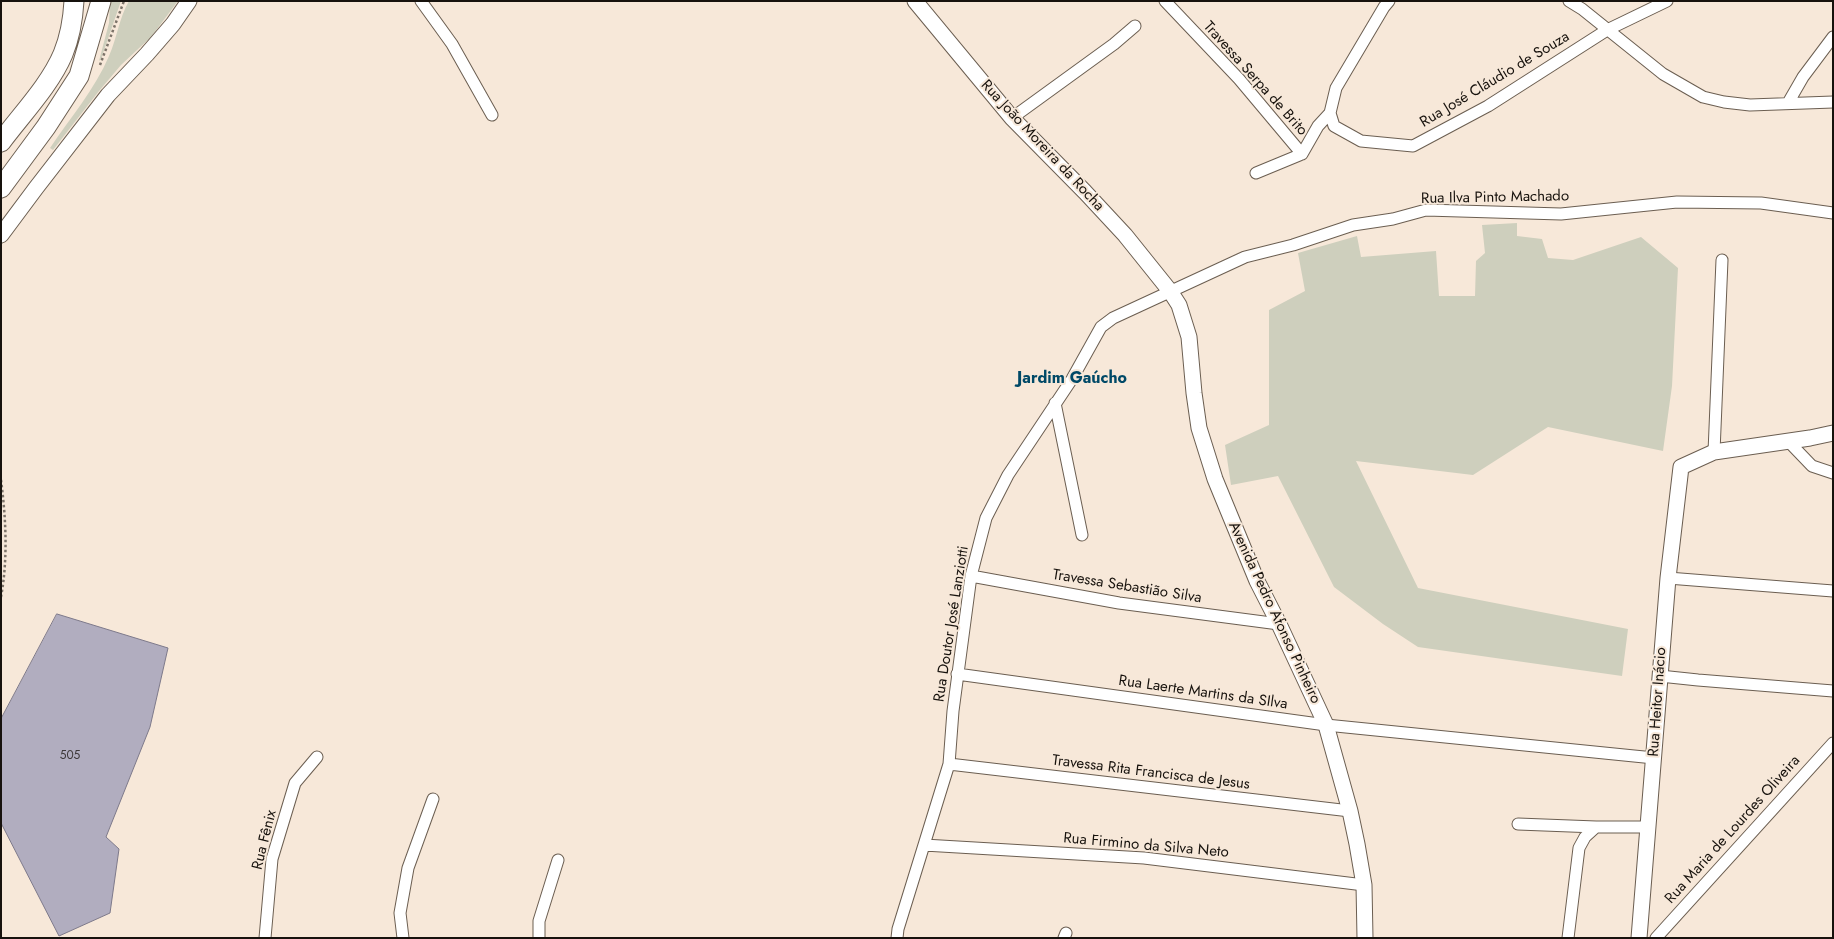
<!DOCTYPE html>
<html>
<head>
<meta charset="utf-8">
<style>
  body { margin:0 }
  #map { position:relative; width:1834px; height:939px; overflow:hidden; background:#f7e8d9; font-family:Jost,sans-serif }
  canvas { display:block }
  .frame { position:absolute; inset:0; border:2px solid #17120d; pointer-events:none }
</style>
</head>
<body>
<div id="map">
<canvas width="1834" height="939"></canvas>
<div class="frame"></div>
</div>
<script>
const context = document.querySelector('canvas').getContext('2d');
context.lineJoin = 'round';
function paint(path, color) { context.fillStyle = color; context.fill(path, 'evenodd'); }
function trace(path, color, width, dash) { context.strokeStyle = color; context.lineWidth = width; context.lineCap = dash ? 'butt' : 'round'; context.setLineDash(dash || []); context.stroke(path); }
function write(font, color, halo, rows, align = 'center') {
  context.font = font + ' Jost,sans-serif'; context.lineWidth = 4; context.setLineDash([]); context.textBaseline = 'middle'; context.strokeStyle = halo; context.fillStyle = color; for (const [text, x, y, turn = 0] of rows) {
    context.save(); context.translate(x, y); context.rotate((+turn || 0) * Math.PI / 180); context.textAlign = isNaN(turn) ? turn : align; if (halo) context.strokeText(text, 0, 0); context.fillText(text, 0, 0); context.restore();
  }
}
paint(new Path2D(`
  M110,1H121L101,59L99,61L109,23Z
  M129,1H178L151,37L121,65L99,91L53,150L50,148C70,118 95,89 109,56C117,38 119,18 129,1Z
  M1517,223V236L1542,239L1548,258L1573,260L1641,237L1678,268L1672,386L1663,451L1548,427L1473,475L1356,461L1418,588L1628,629L1622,676L1418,647L1383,624L1334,587L1278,476L1231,485L1225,445L1269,425V310L1305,291L1298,253L1357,236L1361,257L1436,251L1439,296H1475L1476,261L1485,253L1482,225Z`), '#cecfbd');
const building = new Path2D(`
  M57,614L168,648L150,727L106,837L119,849L110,913L59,936L1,823V719Z`);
paint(building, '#b1adbf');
trace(building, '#7d798a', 1);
const minor = new Path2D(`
  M421,1L452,44L492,115
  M1165,1L1239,79L1302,154
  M1389,1L1384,7L1336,88L1330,113L1334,126L1361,141L1413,146L1488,106L1607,30L1667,1
  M1569,1L1582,9L1663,74L1703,97L1724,102L1750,105L1833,102
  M1788,103L1803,77L1833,37
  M1012,118L1114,44L1135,26
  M1302,154L1318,126L1330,113
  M1256,173L1302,154
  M1055,403L1082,535
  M1788,441L1812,466L1833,473
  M1714,452L1722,260
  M971,576L1119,603L1279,624
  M1668,578L1833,591
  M957,674L1326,725L1654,758
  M1660,676L1698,680L1833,691
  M949,764L1350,811
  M1518,824L1596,827
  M924,845L1144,858L1364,885
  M265,938L272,859L295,783L317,757
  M403,938L400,913L408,868L433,799
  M539,938V921L558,860
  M897,938L898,929L949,764L953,711L971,576L986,518L1008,475L1072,379L1101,327L1113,318L1245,257L1293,245L1353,225L1393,219L1426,210L1561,214L1677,202L1761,203L1833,213
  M1064,938L1066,933
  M1568,938L1579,848L1585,837L1596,827H1647
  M1656,938L1833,743`);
const tertiary = new Path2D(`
  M915,1L1012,118L1085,192L1125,235L1170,291L1179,305L1189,337L1194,393L1199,428L1215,479L1257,581L1279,624L1326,725L1350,811L1357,844L1364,885L1365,938
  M1,235L36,188L108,95L147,54L173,24L189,1
  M1639,938L1668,578L1681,467L1714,452L1810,438L1833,433`);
const primary = new Path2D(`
  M1,142C21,115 50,85 63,54C70,37 73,19 74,1
  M1,188L46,127L79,76L101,1`);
trace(minor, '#6b5e51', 13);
trace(tertiary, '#6b5e51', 17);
trace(primary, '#6b5e51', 21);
trace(new Path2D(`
  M100,65L124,1
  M1,480C6,518 8,559 1,597`), '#7c7369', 2.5, [2.5, 2.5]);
trace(minor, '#fff', 11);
trace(tertiary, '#fff', 15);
trace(primary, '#fff', 19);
write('12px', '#3e393a', null, [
  ["505",70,756]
]);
write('15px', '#17120d', '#f7e8d9', [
  ["Travessa Serpa de Brito",1255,79,48],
  ["Rua José Cláudio de Souza",1495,80,-31],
  ["Rua João Moreira da Rocha",1042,146,47],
  ["Rua Ilva Pinto Machado",1495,198,-1],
  ["Travessa Sebastião Silva",1127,587,9],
  ["Avenida Pedro Afonso Pinheiro",1274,613,65],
  ["Rua Doutor José Lanziotti",952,624,-81],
  ["Rua Laerte Martins da SIlva",1203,693,8],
  ["Rua Heitor Inácio",1658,702,-86],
  ["Travessa Rita Francisca de Jesus",1151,773,7],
  ["Rua Maria de Lourdes Oliveira",1733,830,-48],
  ["Rua Fênix",265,840,-76],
  ["Rua Firmino da Silva Neto",1146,846,5]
]);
write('bold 16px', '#004967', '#f7e8d9', [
  ["Jardim Gaúcho",1072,379]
]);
</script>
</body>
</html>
